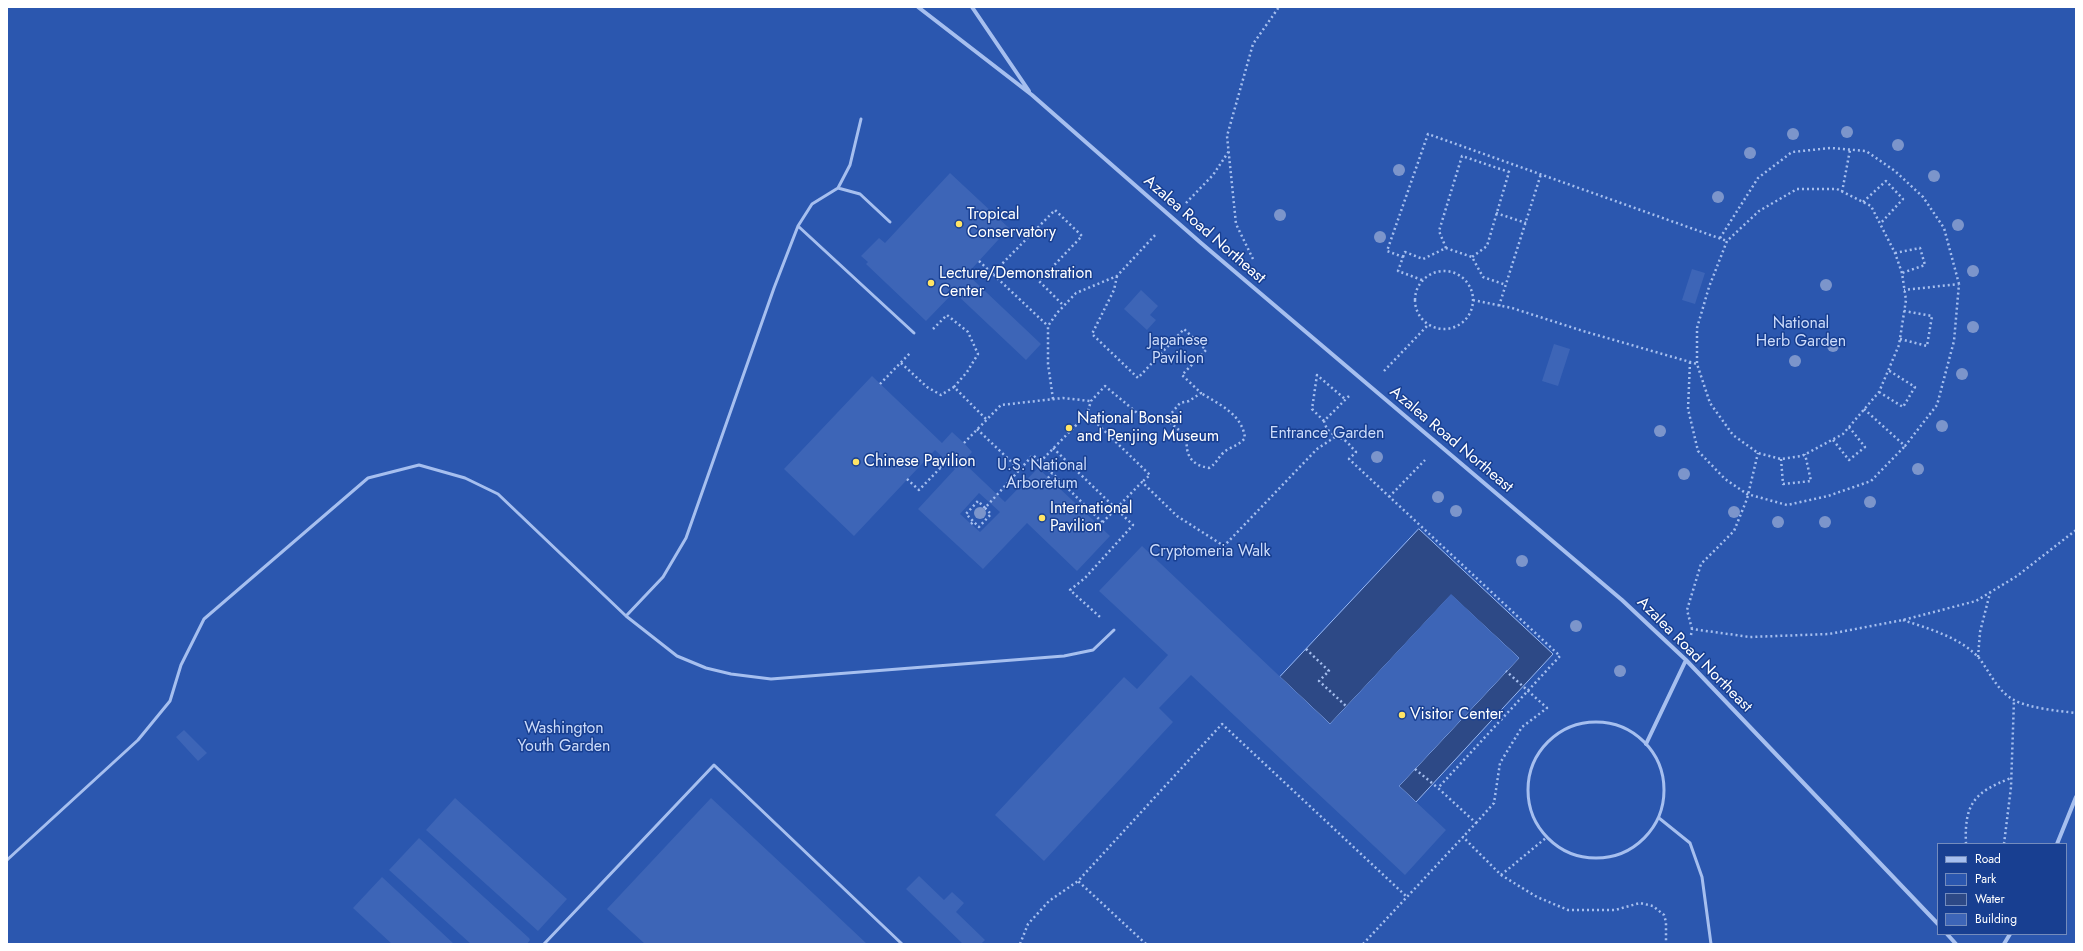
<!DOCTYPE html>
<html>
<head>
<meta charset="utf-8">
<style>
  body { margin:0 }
  #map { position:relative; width:2083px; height:951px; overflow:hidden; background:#183f91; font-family:Jost,sans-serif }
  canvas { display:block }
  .frame { position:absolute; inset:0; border:8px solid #fff; pointer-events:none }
  .legend { position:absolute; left:1937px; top:843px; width:130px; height:92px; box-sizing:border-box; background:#183f91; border:1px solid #748cbd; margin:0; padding:5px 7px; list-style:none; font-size:12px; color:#fff }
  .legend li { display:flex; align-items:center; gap:8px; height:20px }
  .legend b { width:20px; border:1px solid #748cbd }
</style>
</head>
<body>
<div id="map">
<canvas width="2083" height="951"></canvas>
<div class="frame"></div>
<ul class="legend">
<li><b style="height:5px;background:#a6bfef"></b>Road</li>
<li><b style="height:11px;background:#2b57af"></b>Park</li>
<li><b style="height:11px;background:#2d4986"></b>Water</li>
<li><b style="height:11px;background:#3d65b7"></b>Building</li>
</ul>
</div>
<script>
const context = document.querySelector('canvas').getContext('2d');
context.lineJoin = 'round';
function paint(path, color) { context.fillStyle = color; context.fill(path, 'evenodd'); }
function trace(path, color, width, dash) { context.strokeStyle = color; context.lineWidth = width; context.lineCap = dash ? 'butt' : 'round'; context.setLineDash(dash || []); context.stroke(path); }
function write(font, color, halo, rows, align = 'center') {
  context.font = font + ' Jost,sans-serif'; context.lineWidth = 3; context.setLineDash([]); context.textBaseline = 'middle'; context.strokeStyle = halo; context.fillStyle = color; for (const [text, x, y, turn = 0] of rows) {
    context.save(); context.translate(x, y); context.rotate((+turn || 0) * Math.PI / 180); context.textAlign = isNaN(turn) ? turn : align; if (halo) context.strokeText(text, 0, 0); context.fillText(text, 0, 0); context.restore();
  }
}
paint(new Path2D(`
  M7,7H2076V944H7ZM1938,844H2066V934H1938Z`), '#2b57af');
const water = new Path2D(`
  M1419,529L1553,654L1416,802L1399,786L1519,658L1451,595L1330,724L1280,677Z`);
paint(water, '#2d4986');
trace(water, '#99b8f2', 1);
paint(new Path2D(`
  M950,173L1009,228L967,274L1041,344L1026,360L954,292L926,321L866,264L868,262L861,256L879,238L885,243Z
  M1692,269L1705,273L1695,304L1682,300Z
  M1141,290L1158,306L1150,315L1156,320L1147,330L1124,309Z
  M1554,344L1570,349L1558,386L1542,381Z
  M872,376L942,443L952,432L964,443L972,452L963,462L1005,502L1038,468L1110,536L1077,571L1027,523L983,569L918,509L955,469L935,450L854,536L784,469ZM979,493L1000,512L980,532L960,514Z
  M1142,546L1330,724L1451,594L1519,658L1399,786L1446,830L1405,875L1191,675L1159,708L1173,722L1044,861L995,815L1124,677L1137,689L1168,655L1099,591Z
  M184,730L207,753L198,761L176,737Z
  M455,798L567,899L538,931L426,830Z
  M711,798L815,895L867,944H645L607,909Z
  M419,838L529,938L530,940L527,944H471L389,870Z
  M919,876L944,900L952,892L964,903L956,912L985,940L981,944H963L906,889Z
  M382,877L454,944H392L353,908Z`), '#3d65b7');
trace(new Path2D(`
  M1797,189H1837L1871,206L1895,253L1902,273L1906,300L1899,345L1879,392L1843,434L1802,456L1781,459L1758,453L1733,435L1710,403L1697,364V328L1709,287L1727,241L1759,211Z
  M1842,192L1850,150
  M1863,202L1886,181L1903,199L1880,224
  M1186,203L1213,175L1229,151
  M1496,213L1526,223
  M1720,238L1758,178L1792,152L1831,148L1866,151L1895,171L1923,197L1944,228L1959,284
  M1446,248L1439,231L1462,156L1509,172L1487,246L1472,257
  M1895,253L1920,248L1925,265L1902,273
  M1403,257L1405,252L1423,259L1446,248L1472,257L1483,277L1506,285
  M1253,259L1236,224L1227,136L1253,44L1279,7
  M979,261L1048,326
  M1415 300a29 29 0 1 1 58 0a29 29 0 1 1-58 0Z
  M992,274L1055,210L1082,236L1039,281L1064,306
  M1117,276L1114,290L1092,334L1138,378L1184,329L1206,350L1182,375L1201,393L1189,401L1180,403L1164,422H1148L1105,386L1091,401L1087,414L1150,475L1142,482
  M1422,280L1398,271L1403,257L1387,251L1428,134L1727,241
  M1473,300L1512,308L1583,331L1697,364
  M1499,306L1541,174
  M933,329L947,315L968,332L978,354L967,372L954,387L986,419
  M1900,339L1927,346L1932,316L1904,311
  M1690,362L1688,409L1698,451L1725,479L1747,494L1787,505L1828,496L1871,481L1905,446
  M901,363L927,387L941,395L954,387
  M1384,371L1428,325
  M880,384L910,353
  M1879,392L1903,407L1915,387L1888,370
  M1349,396L1324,421C1328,436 1336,434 1347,442C1350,445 1353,449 1356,452L1349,459L1560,656L1438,788L1476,823L1463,837
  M1053,399L1048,364V326L1057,313L1076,293L1117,276L1157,233
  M1864,409L1905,446L1937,405L1954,341L1959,284L1904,290
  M1166,419L1187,437C1185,455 1191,465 1209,468C1217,463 1217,459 1223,453C1229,447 1239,446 1245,438C1242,414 1220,405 1201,393
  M1324,421L1312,409L1317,375L1345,399
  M977,429L1020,470
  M1833,440L1849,460L1865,447L1849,427
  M964,443L1001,405L1063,398L1090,401
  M1053,448L1133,525L1085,578L1070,590L1100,617
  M929,456L941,468
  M1781,459L1783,484L1811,481L1805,454
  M1040,462L1087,414
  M1048,478L1052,473L1102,522
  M907,479L919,490L947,461
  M1389,497L1425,460
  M985,508L991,514L979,527L966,514L978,501L985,508L1033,455L1052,473
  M971,524L974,521
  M1099,526L1142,482L1177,516L1224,546L1317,449L1335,437
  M1903,620C1929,629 1960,637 1979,658C1990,672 1997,691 2014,700C2028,708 2059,711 2076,713
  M1692,629L1687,610L1701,564L1734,531L1747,499L1758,453
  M1691,635L1692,629L1750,637L1829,634L1903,620L1976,601L2017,576L2076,530
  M1306,649L1329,671L1319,681L1346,706
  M1978,657L1980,632L1990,593
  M1415,769L1438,788
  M1476,823L1494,803L1500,763L1522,727L1547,708L1506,671
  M1966,844C1964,803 1975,792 2011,778
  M2004,844L2011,787L2014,700
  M1501,875L1547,837
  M1020,944L1028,924L1049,901L1078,881
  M1146,944L1078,881L1222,724L1407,897
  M1363,944L1463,837L1501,875L1537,897L1568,910H1615L1640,903L1653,906L1664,915L1666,922V944`), '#a6bfef', 2.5, [2, 3]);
trace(new Path2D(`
  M838,188L860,194L890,222
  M798,226L914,333
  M626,616L663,577L686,538L774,288L798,226L812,204L838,188L850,165L861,119
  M1528 790a68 68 0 1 1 136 0a68 68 0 1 1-136 0Z
  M1659,818L1690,843L1702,877L1711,944
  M7,860L138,740L170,701L181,665L204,619L368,478L419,465L465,478L498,494L626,616L677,656L706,668L731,674L771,679L1064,656L1093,650L1114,630
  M544,944L714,765L902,944`), '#a6bfef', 3);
trace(new Path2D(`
  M918,7L1032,95L1201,243L1622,600L1686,660L1938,924
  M972,7L1029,91
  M1646,744L1686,660
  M2057,844L2076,797
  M1947,934L1956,944
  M2004,944L2010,934`), '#a6bfef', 4);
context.fillStyle = '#7c95cb';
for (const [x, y] of [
  [1847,132],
  [1793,134],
  [1898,145],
  [1750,153],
  [1399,170],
  [1934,176],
  [1718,197],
  [1280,215],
  [1958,225],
  [1380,237],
  [1973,271],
  [1826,285],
  [1973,327],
  [1833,346],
  [1795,361],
  [1962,374],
  [1942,426],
  [1660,431],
  [1377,457],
  [1918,469],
  [1684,474],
  [1438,497],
  [1870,502],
  [1456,511],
  [1734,512],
  [980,513],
  [1778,522],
  [1825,522],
  [1522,561],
  [1576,626],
  [1620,671]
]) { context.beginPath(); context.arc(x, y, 6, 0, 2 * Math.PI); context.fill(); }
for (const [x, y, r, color] of [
  [959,224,4,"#ffe465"],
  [931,283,4,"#ffe465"],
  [1069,428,4,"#ffe465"],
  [856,462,4,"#ffe465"],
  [1042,518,4,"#ffe465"],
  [1402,715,4,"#ffe465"]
]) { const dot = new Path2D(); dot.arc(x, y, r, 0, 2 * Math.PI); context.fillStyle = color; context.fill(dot); trace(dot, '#183f91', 1.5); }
write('16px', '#fff', '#183f91', [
  ["Tropical",967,215],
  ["Conservatory",967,233],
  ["Lecture/Demonstration",939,274],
  ["Center",939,292],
  ["National Bonsai",1077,419],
  ["and Penjing Museum",1077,437],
  ["Chinese Pavilion",864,462],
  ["International",1050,509],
  ["Pavilion",1050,527],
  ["Visitor Center",1410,715]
], 'left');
write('16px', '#fff', '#183f91', [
  ["Azalea Road Northeast",1204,230,41],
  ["Azalea Road Northeast",1451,440,40],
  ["Azalea Road Northeast",1694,655,45]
]);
write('16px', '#cddcfb', '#183f91', [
  ["National",1801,324],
  ["Herb Garden",1801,342],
  ["Japanese",1178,341],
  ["Pavilion",1178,359],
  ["Entrance Garden",1327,434],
  ["U.S. National",1042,466],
  ["Arboretum",1042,484],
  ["Cryptomeria Walk",1210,552],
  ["Washington",564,729],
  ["Youth Garden",564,747]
]);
</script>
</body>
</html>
